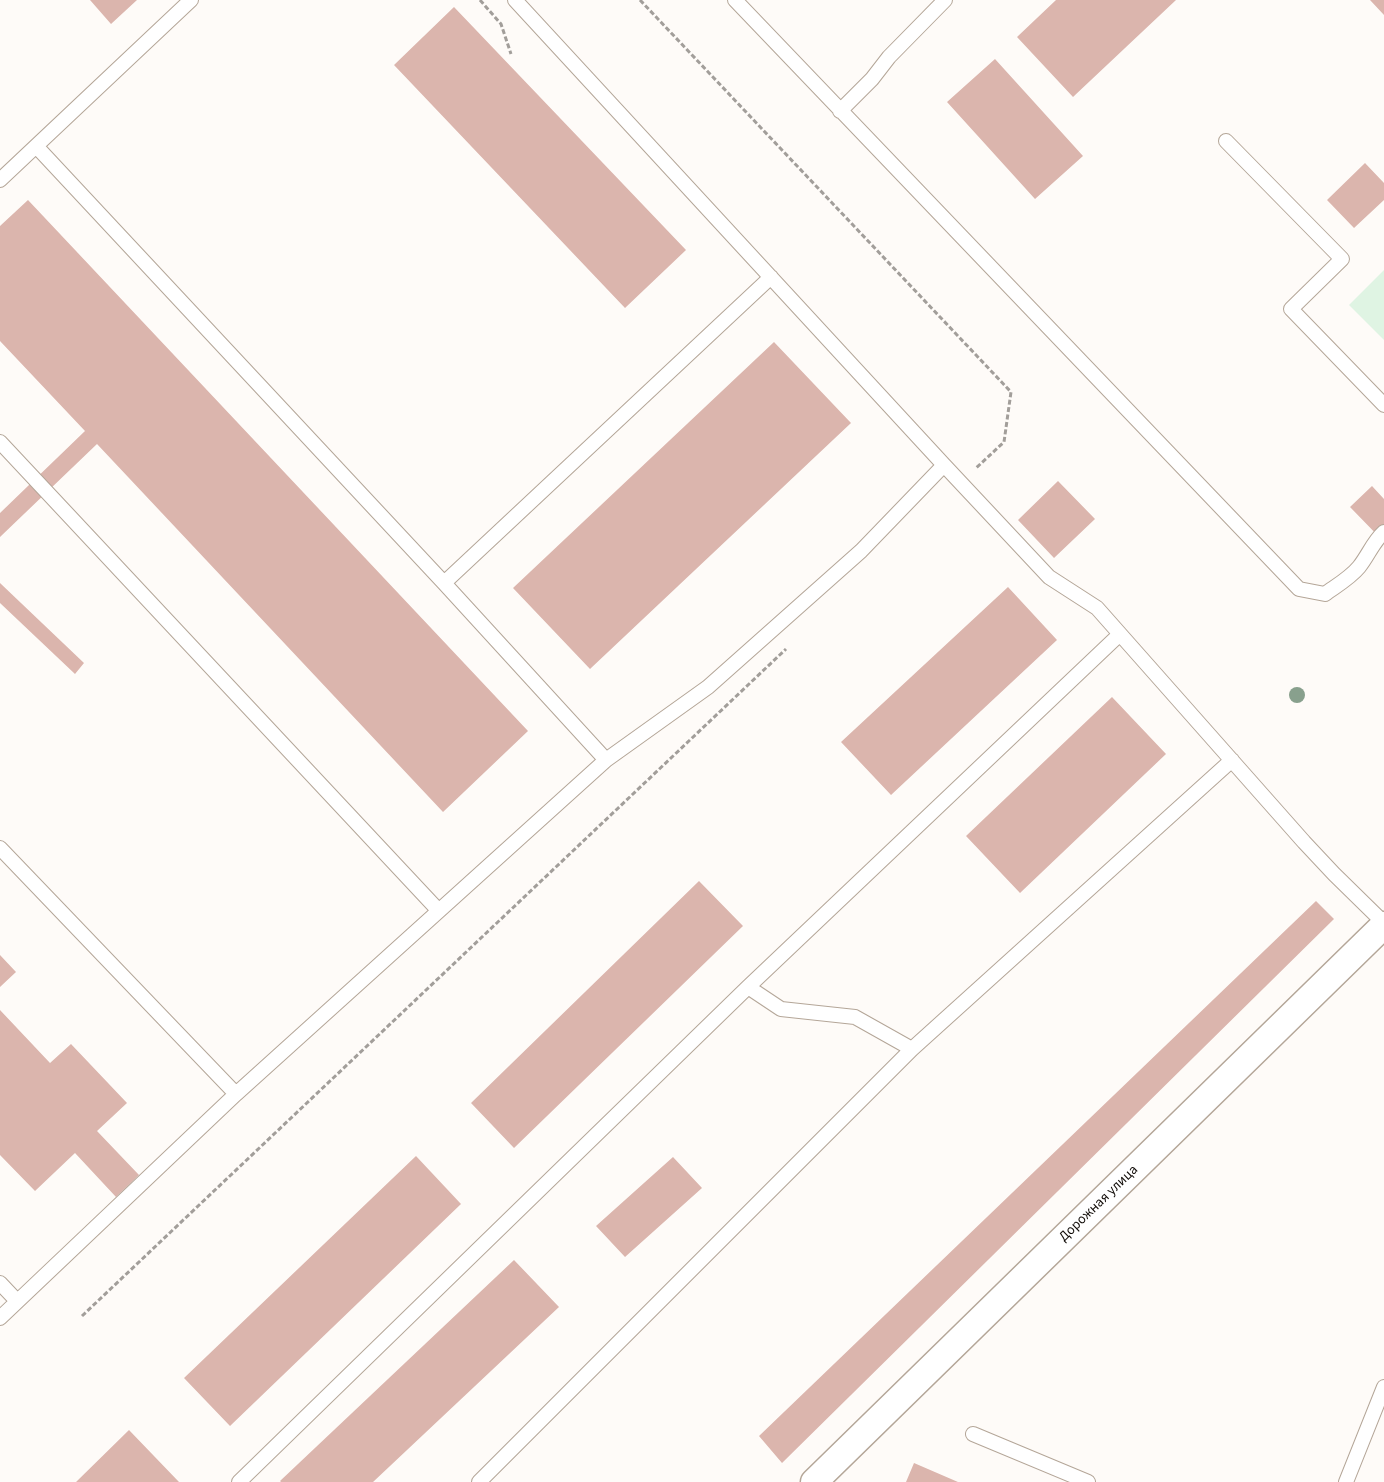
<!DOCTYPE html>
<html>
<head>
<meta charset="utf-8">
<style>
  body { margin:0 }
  canvas { display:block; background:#fefbf8 }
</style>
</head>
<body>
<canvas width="1384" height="1482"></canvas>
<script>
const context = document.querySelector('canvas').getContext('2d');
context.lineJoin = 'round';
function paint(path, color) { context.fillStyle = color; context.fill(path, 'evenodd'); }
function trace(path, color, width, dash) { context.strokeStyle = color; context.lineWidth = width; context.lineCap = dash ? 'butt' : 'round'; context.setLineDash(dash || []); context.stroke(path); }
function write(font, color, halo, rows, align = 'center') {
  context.font = font + ' "Source Sans 3",sans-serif'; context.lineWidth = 5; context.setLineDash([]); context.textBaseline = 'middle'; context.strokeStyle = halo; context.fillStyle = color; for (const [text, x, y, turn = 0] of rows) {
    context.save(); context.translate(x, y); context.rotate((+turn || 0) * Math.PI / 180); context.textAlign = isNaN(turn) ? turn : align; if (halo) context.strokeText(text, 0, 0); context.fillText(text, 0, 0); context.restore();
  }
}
paint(new Path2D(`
  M1384,270V340L1349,305Z`), '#dff4e3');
paint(new Path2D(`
  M90,0H137L111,24Z
  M1056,0H1176L1073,97L1017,37Z
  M1370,0H1384V15Z
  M454,7L686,250L625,308L394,65Z
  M995,59L1083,156L1035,199L947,102Z
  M1365,163L1384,183V200L1354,228L1327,200Z
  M28,200L528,731L443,812L97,444L0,537V513L85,431L0,341V226Z
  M774,342L851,423L590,669L513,588Z
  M1058,481L1095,519L1054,558L1018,520Z
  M1372,486L1384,499V542L1350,507Z
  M0,583L84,663L75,674L0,603Z
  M1008,587L1057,640L891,795L841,742Z
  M1112,697L1166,754L1020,893L966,836Z
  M699,881L743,926L514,1148L471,1103Z
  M1316,901L1334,919L782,1463L759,1436Z
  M0,955L16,972L0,987Z
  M0,1010L50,1063L71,1044L127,1103L97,1131L139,1175L116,1197L75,1153L35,1191L0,1155Z
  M416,1156L461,1204L230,1426L184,1378Z
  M673,1157L702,1188L625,1257L596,1226Z
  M514,1260L559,1307L373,1482H281L280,1481Z
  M129,1430L179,1482H76Z
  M914,1463L958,1482H906Z`), '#dbb5ad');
const lane = new Path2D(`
  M515,0L944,465L1049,577L1097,608L1304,842L1334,874L1384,923
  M735,0L1299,589L1325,594C1336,586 1350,578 1359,567C1368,556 1373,542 1384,532
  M840,111L872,79L889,57L945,0
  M1226,141L1342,259L1291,309L1384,405
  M36,146L444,583L606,760
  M0,180L191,0
  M0,442L439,911
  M444,583L771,277
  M0,848L236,1094
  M748,987L781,1009L855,1017L912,1049
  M0,1283L17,1301
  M0,1318L236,1094L606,760L708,687L861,551L944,465
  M973,1434L1088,1482
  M239,1482L748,987L1120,634
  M479,1482L912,1049L1232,760
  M1346,1482L1384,1387`);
const street = new Path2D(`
  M814,1482L1384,925`);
trace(lane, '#b4a698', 16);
trace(street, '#b4a698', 29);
trace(new Path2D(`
  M480,0L501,24L511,54
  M640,0L1011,392L1004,442L975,469
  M82,1316L786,649`), '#a29e9a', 3, [5, 2.5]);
trace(lane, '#fff', 14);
trace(street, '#fff', 26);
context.fillStyle = '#88a08d';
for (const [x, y] of [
  [1297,695]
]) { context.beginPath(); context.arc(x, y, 8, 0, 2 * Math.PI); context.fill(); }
write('14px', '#0f0a06', '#fff', [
  ["Дорожная улица",1099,1204,-44]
]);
</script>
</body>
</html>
